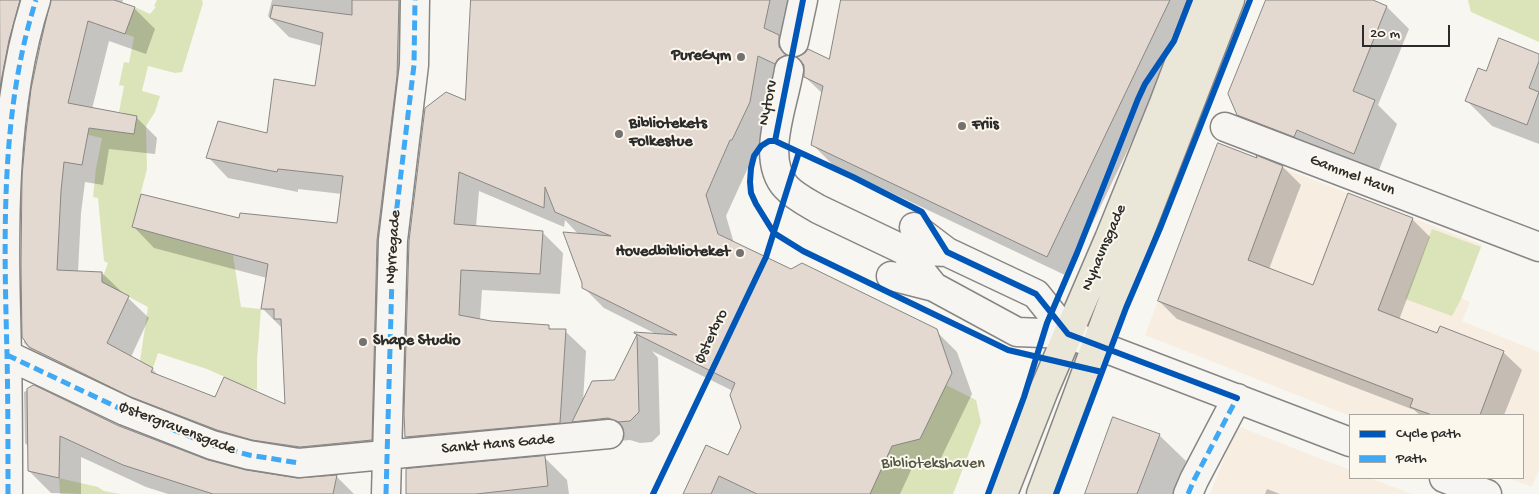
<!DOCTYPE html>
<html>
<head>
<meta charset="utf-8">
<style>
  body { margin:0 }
  #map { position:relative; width:1539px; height:494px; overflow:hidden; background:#f8f6f0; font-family:"Gochi Hand",sans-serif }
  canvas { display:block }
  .legend { position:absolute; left:1349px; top:414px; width:175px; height:65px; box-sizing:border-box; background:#fbf7ec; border:1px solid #a8a59f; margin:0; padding:6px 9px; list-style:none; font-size:15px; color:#2b2b2b }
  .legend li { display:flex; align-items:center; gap:10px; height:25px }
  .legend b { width:25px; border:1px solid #a8a59f }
  .scale { position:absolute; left:1362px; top:25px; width:88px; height:22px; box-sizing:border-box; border:2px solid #2b2b2b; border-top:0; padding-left:6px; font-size:15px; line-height:18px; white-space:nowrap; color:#2b2b2b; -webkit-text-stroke:4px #fbf7ec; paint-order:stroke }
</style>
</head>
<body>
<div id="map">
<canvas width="1539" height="494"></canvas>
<ul class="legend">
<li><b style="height:6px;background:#0057b8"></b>Cycle path</li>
<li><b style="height:6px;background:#3fa9f5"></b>Path</li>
</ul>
<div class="scale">20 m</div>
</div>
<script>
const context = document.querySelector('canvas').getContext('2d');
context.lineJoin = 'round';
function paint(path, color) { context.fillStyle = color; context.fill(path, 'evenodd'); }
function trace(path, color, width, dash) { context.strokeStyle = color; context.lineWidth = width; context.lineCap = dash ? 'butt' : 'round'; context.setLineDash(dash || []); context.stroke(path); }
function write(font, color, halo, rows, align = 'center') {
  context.font = font + ' "Gochi Hand",sans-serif'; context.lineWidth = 4; context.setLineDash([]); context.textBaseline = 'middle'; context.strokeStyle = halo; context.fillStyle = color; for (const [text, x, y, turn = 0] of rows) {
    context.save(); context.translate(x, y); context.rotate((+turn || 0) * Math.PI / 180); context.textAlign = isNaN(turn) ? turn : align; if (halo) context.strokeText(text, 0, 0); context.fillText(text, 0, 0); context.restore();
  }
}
paint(new Path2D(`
  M1218,143L1482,245L1461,298L1470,302L1462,321L1539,352V469L1532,487L1508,478H1523V415L1350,416L1145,335Z
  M1237,426L1350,470V478H1370L1412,494H1210Z`), '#f7ede1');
paint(new Path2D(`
  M157,0H202L203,3L182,72L175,73L148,66L142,91L160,96L155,112L146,126L147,169L132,227L233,255L241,307L261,309L257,360V390L247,387L207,369L158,353L153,368L140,361L148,307L101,282L108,263L104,261L98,198L93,197L96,168L102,138L88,135L87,128L121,132L124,113L119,112L124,86L119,85L124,62L129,63L134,37L125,34L135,7L150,14L156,7L154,6Z
  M1468,0H1539V42L1471,12Z
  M1432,229L1481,247L1461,299L1452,316L1405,299Z
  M946,385L976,400L981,422L953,494H757L696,465L706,445L728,455L895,434L910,441L920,439Z
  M59,478L98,487L104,491L120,494H60Z`), '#dbe4b8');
paint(new Path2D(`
  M0,0H123L122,4L134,8L155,29L146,54L109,41L92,109L136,117L157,138L155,154L109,149L103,185L85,182L81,213L78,272L102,273L149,318L131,357L152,369L160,377L216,398L286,406L283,329L262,308L267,278L154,248L134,227L239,219L338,224L342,194L298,189V192L228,178L208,157L269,134L316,87L322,46L289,37L268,16L272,0H419L398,261L392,461L274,460L45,364L24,343L22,220L52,6L45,10L21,105L0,464Z
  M472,0H794L786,43L800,57L830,60L842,0H1200L1067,276L833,165L812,144L823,94L805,77L798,80L770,123L753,160L751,161L726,216L734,243L791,270L936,331L957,352L972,394L940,460L913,466L900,494H691L729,457L743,427L733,391L652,351L658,358L660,434L652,442L640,443L630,440L427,458L406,437L466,102ZM800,58L805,65V75L800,69ZM479,191L564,227L565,220L579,235L583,287L604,308L658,335L636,333L638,336L615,381L583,403L586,351L565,331L552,330L548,327L480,320L482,290L560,294L563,253L542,232L476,227Z
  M1268,0H1369L1387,7L1409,29L1378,105L1397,124L1377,175L1261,137L1238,114Z
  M1539,55V144L1492,126L1467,101L1487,73Z
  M1283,167L1301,185L1269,269L1314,286L1412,219L1430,237L1399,320L1438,335L1503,352L1522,370L1504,415H1420L1414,410L1177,319L1159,301Z
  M34,387L119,427L208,461L246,472L296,480L336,476L354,494H168L146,487L81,457V494L51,493L29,471V447L25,443L24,392Z
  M1159,435L1186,461L1174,494H1086Z
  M544,457L567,480L569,494H408Z
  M1267,489L1280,494H1265Z`), '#0003');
const building = new Path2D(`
  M0,0H20L9,40L0,87Z
  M51,0H114L135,7L125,34L88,21L68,103L137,116L134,134L89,128L82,165L64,162L61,191L57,270L102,272V282L129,296L107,343L153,368L151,372L215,397L224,377L285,404L281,319H274V309H261L268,264L132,227L141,194L239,218L240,213L337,223L343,176L278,169L277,172L206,158L218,121L267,133L274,79L315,86L323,33L270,18L273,5L352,15V0H399L397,76L377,240L372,440L300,447L252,440L217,430L131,397L29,347L22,337L21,265L22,176L26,132L31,89L40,46Z
  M471,0H770L764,28L779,35V47L786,55L778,59L775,64L758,56L750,102L732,140H730L706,195L718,234L791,269L802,263L937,329L952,373L920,439L892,446L870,494H757L719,476L711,494H683L706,445L728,455L741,427L730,395L735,383L634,333V332L677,335L582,288V283L563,232L611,236L555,212L545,187L544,208L459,172L454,224L543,231L540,274L461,270L459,315L491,321L549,325V329H566L560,423L405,437L404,413L409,241L425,108L446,92L465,100Z
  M841,0H1170L1047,257L811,145L823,86L804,77V65L797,57L805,53L808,49L829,59Z
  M1266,0H1373L1387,6L1353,91L1375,100L1354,154L1297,130L1294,137L1237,115L1228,94Z
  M1499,38L1539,54V61L1529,88L1539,92L1527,125L1465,101L1478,68L1486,71Z
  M1218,143L1257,158L1256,155L1283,166L1248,260L1313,285L1348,193L1413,218L1378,310L1437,333L1440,326L1504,351L1480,415H1432L1410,407L1413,399L1158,301Z
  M637,335L639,412L630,421L618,422L608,418L572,422L592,381L614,380Z
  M34,385L119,426L208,460L246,470L297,478L337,475L333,494H213L123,465L60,436L59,478L28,471L27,389Z
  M1113,417L1160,434L1137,494H1085Z
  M545,456L548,486L476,494H406V469Z`);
paint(building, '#e4d9d1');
trace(building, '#878684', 1);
const minor = new Path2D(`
  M794,42L803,0
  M789,70C784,104 760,158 786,187C794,196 808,203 818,209L904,250L947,252L1036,294L1068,334
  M1225,127L1539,247
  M914,227L947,252
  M904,250L934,287L1017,332L1068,334L1350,442
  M891,276L934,287
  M7,355L125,411L212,445L249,455L299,463L609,434
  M1444,478L1487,494
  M8,494C8,447 8,400 7,354C4,237 0,112 36,0
  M386,494L393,240L414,65L415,0
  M1188,494L1194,480L1237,398`);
const major = new Path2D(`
  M1003,494L1044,390L1109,239L1164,103L1203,0
  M1041,494L1114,298L1230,0`);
trace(minor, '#878684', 31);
trace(major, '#878684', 31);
trace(minor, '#f6f5f1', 28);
trace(major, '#eae7d8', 28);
trace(new Path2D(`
  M7,355L125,411L212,445L249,455L299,463
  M8,494C8,447 8,400 7,354C4,237 0,112 36,0
  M386,494L393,240L414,65L415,0
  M1188,494L1194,480L1237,398`), '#3fa9f5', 5, [10, 5]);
trace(new Path2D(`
  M775,141L803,0
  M1102,372L1008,350L803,251L774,233L756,204L751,193L750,182L751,168L754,156L761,146L769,141H775L853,177L922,212L947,252L1036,294L1068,334L1237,398
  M653,494L766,257L799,152
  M988,494L1024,397L1047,323L1077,253L1138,99L1145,84L1174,41L1190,0
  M1056,494L1126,308L1161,226L1250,0`), '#0057b8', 6);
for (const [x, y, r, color] of [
  [741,57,5,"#737270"],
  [962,126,5,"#737270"],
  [619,134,5,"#737270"],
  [740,253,5,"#737270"],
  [363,342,5,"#737270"]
]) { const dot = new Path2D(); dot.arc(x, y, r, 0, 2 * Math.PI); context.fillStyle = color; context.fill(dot); trace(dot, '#fbf7ec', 2); }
write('bold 16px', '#2b2b2b', '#fbf7ec', [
  ["PureGym",731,57,"right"],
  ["Bibliotekets",629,125],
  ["Folkestue",629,143],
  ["Friis",972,126],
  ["Hovedbiblioteket",730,253,"right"],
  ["Shape Studio",373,342]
], 'left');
write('16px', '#2b2b2b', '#fbf7ec', [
  ["Nytorv",769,103,-78],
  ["Gammel Havn",1352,176,21],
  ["Nørregade",394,247,-86],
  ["Nyhavnsgade",1105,248,-67],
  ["Østerbro",712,337,-64],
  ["Østergravensgade",177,429,21],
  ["Sankt Hans Gade",498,445,-5]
]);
write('16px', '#515643', '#fbf7ec', [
  ["Bibliotekshaven",933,465]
]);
</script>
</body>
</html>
